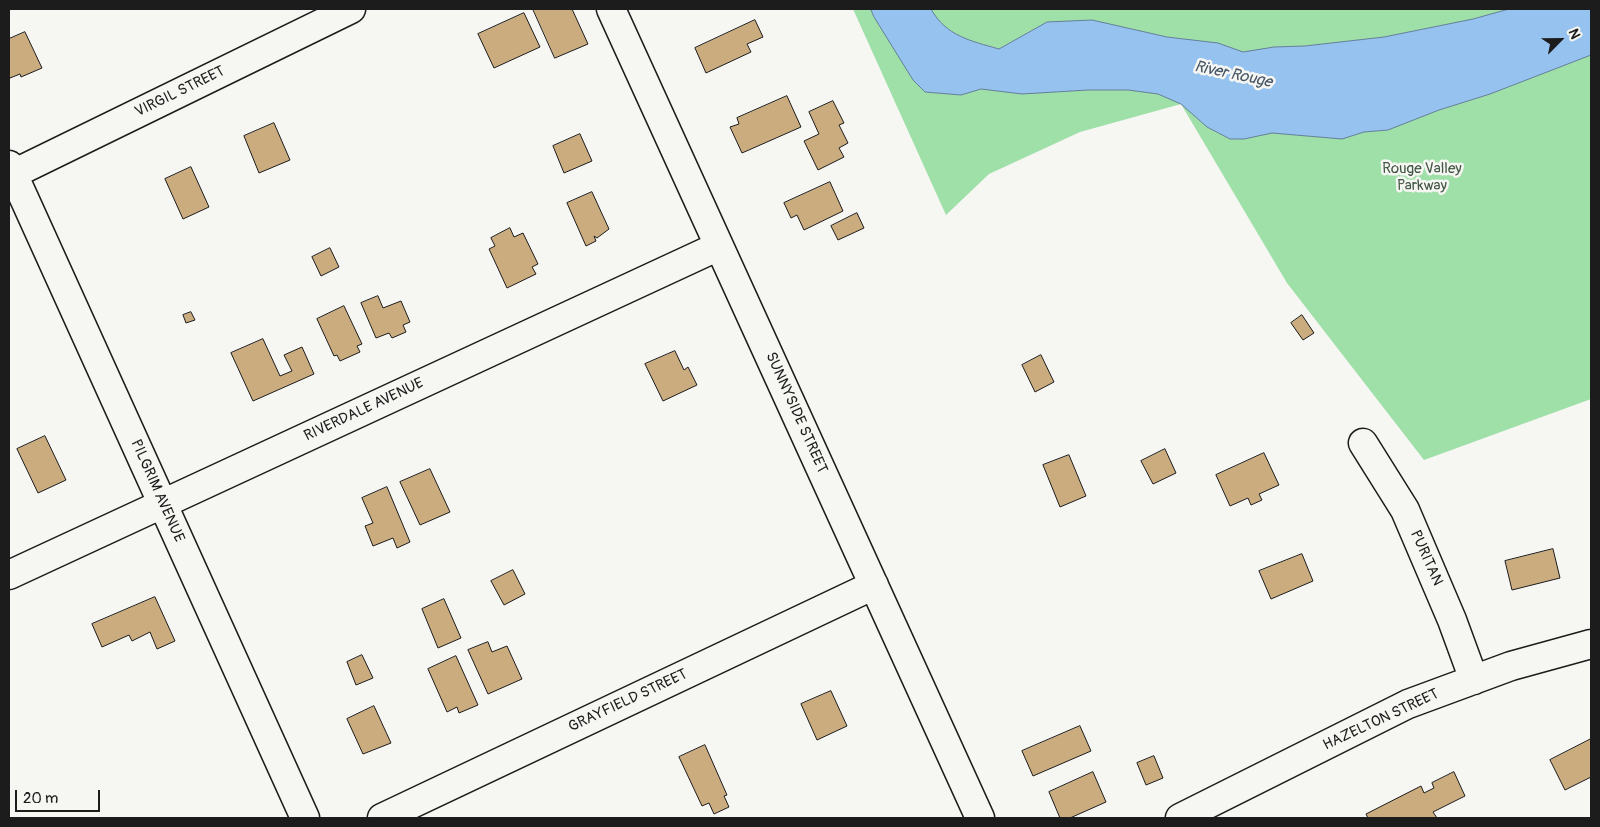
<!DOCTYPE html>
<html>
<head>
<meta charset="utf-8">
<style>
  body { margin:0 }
  #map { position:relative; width:1600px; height:827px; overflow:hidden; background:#f6f6f2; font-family:Pangolin,sans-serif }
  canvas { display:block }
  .frame { position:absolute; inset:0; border:10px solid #1c1c1c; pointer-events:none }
  .north { position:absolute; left:1535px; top:15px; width:50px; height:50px; -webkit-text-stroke:4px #f6f6f2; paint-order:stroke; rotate:67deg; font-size:14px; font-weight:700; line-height:20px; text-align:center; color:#1c1c1c }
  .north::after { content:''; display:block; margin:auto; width:18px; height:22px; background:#1c1c1c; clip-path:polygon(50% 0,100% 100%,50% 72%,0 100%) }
  .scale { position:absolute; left:15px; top:790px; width:85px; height:22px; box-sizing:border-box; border:2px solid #1c1c1c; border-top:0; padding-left:6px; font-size:15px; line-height:18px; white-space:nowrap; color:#1c1c1c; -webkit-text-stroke:4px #f6f6f2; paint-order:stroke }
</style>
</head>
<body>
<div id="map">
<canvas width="1600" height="827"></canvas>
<div class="frame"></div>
<div class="north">N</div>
<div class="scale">20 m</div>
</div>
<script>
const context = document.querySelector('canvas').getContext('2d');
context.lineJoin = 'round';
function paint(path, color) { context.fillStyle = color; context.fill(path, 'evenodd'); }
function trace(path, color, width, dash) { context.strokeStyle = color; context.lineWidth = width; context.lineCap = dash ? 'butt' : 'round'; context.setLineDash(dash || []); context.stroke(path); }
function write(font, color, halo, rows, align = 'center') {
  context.font = font + ' Pangolin,sans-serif'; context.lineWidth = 5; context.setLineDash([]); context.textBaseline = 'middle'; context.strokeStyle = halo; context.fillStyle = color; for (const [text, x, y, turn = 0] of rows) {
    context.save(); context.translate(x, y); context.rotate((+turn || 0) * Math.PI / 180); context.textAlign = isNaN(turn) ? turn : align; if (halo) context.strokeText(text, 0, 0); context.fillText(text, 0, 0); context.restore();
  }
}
paint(new Path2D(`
  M853,9H1591V399L1424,460L1287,283L1181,104L1080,132L989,174L946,215Z`), '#9fdfa8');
const water = new Path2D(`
  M871,9H931C946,36 971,41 999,49L1047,22L1092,20L1167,37L1218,43L1243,52L1274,47L1305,46L1384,37L1473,19L1509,9H1591V55L1490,94L1439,110L1388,130L1364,132L1342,139L1272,133L1244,139H1230L1207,127L1181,104L1158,94L1128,90H1088L1022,94L981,89L961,95L925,92L913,80L874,17Z`);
paint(water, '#95c2ef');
trace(water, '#65809b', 1);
const building = new Path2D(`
  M533,9H572L588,44L555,58Z
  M524,13L540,47L494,68L478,34Z
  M755,20L763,37L747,44L751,52L706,73L695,48Z
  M25,32L42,68L21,77L20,74L10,78L9,75V39Z
  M787,96L801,127L742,153L730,127L739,124L737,118Z
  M833,101L844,123L839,125L848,143L839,148L844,157L818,170L804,141L819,134L809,112Z
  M274,123L290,160L259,173L244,136Z
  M580,134L592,161L564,173L553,146Z
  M191,167L209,207L183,219L165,179Z
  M830,182L843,211L804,230L797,215L791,218L784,203Z
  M592,192L609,229L597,238L594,236L596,241L586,246L567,203Z
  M857,213L864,228L838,240L831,226Z
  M510,228L514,237L523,233L538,264L532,267L536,274L507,288L489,249L495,246L491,238Z
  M330,248L339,267L321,276L312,257Z
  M378,296L383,308L401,301L410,322L403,325L406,332L392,338L389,333L376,338L361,303Z
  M344,306L362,344L357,346L360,352L340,361L337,355L334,356L317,319Z
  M191,312L195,320L186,323L183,315Z
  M1302,315L1314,333L1303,340L1291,323Z
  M263,339L280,376L292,371L284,355L302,347L314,374L253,401L231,353Z
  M675,351L684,370L688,367L697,385L663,401L645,364Z
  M1041,355L1054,382L1035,392L1022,365Z
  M45,436L66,480L38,493L17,449Z
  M1165,449L1176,473L1153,484L1141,461Z
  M1264,453L1279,485L1259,494L1262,500L1251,505L1248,498L1230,506L1216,475Z
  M1069,455L1086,496L1060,507L1043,465Z
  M430,469L450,512L420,525L400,482Z
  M387,487L410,542L397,548L393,538L373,546L365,526L373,523L362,498Z
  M1553,549L1560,578L1512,590L1505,561Z
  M1302,554L1313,581L1271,599L1259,571Z
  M513,570L525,594L504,605L491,581Z
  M155,597L175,641L157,649L150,632L132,641L129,635L102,647L92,624Z
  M444,599L461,638L438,648L422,609Z
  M488,642L492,652L507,646L522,679L488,694L468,650Z
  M362,655L373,678L356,685L347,662Z
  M456,656L478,705L459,713L457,707L447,712L428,669Z
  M831,691L847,726L817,740L801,704Z
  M374,706L391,743L363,754L347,719Z
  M1080,726L1091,751L1033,776L1022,751Z
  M1591,739V777L1565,790L1550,760Z
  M705,745L727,795L724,796L729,807L714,814L709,803L702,806L679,757Z
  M1154,756L1163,778L1146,785L1137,763Z
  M1093,772L1106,802L1070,818H1060L1049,792Z
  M1454,772L1465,796L1433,812L1437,818H1368L1366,814L1421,786L1424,793L1434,788L1432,783Z`);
paint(building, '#cbac7f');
trace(building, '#1c1c1c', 1);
const minor = new Path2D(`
  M611,9L980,818
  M9,165L305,818
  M9,176L351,9
  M1363,443L1405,510L1452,620L1474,680
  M9,575L719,246
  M382,818L874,585
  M1180,818L1408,704L1511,666L1591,644`);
trace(minor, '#1c1c1c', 31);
trace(minor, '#f6f6f2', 28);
write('15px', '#1c1c1c', '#f6f6f2', [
  ["VIRGIL STREET",180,92,-26],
  ["RIVERDALE AVENUE",364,410,-25],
  ["SUNNYSIDE STREET",796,413,66],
  ["PILGRIM AVENUE",157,491,66],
  ["PURITAN",1426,558,66],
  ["GRAYFIELD STREET",628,701,-25],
  ["HAZELTON STREET",1381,720,-25]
]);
write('15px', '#435646', '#f6f6f2', [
  ["Rouge Valley",1422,169],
  ["Parkway",1422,186]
]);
write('italic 16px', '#465666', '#f6f6f2', [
  ["River Rouge",1233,75,12]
]);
</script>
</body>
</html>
